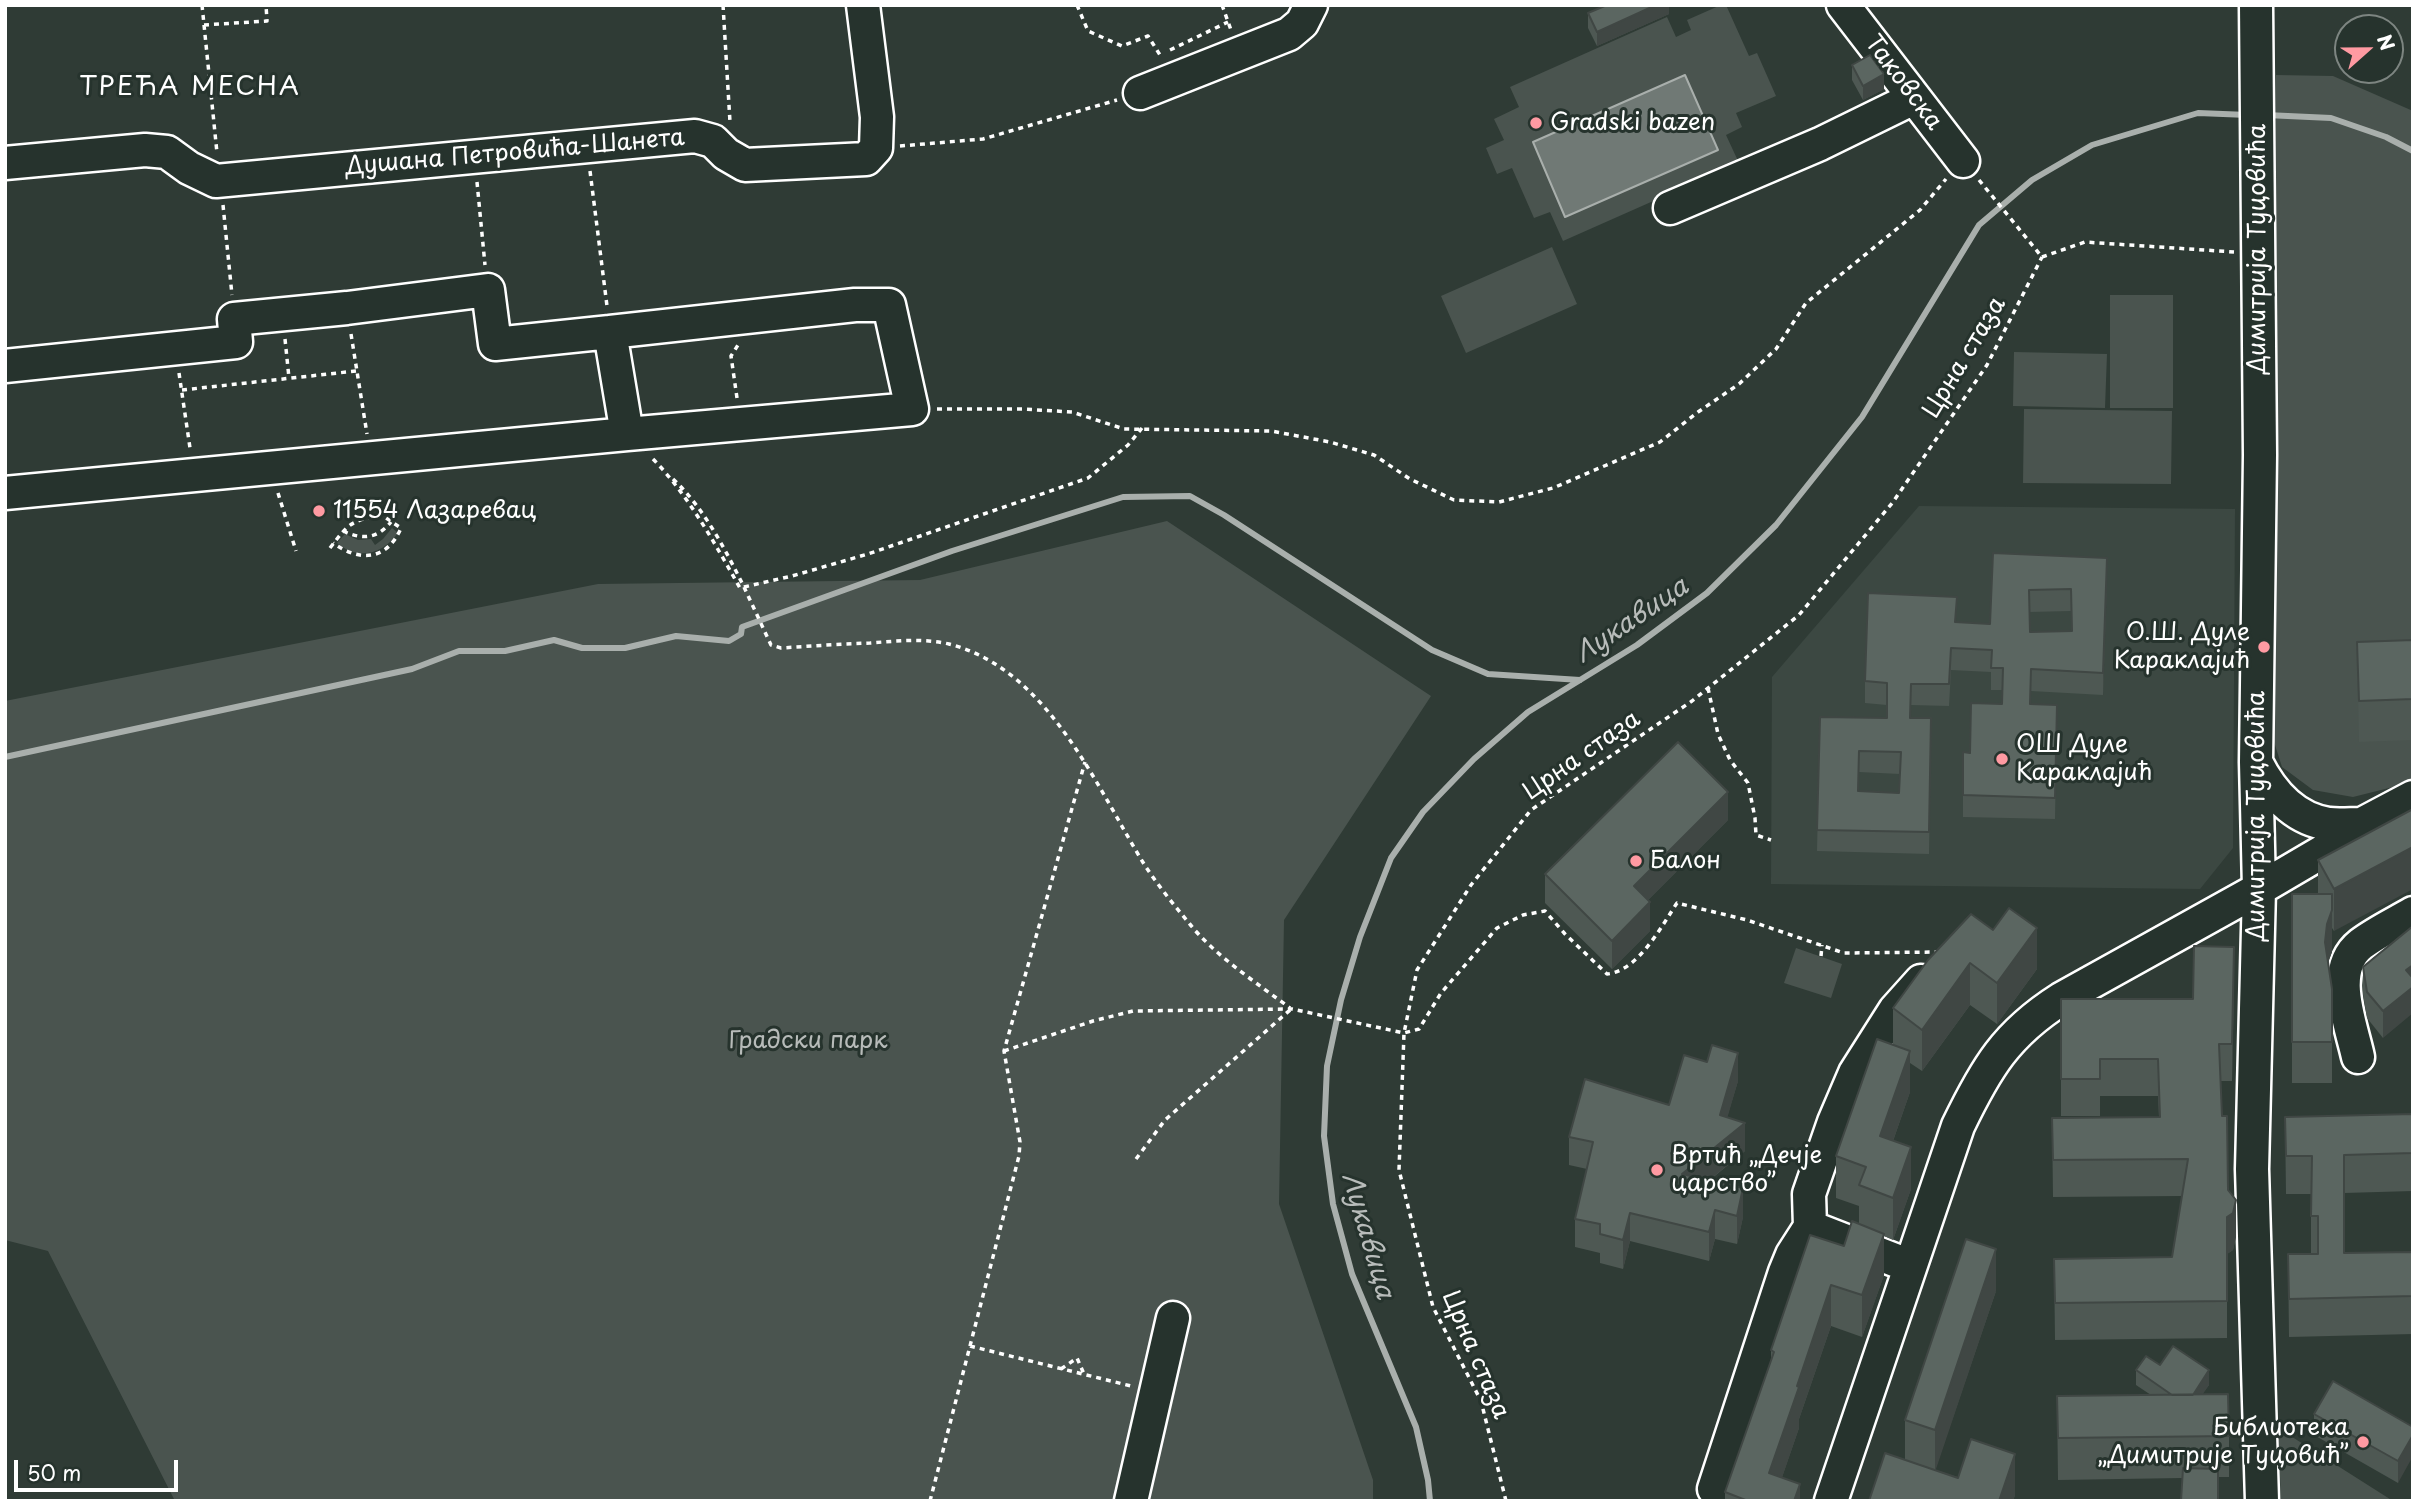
<!DOCTYPE html>
<html>
<head>
<meta charset="utf-8">
<style>
  body { margin:0 }
  #map { position:relative; width:2418px; height:1506px; overflow:hidden; background:#2f3b35; font-family:"Playpen Sans",sans-serif }
  canvas { display:block }
  .frame { position:absolute; inset:0; border:7px solid #fff; pointer-events:none }
  .north { position:absolute; left:2334px; top:14px; width:70px; height:70px; box-sizing:border-box; background:#26332d; border:2px solid #7d8581; border-radius:50%; rotate:69deg; font-size:19px; font-weight:700; line-height:28px; text-align:center; color:#fff }
  .north::after { content:''; display:block; margin:auto; width:24px; height:32px; background:#ff9aa2; clip-path:polygon(50% 0,100% 100%,50% 72%,0 100%) }
  .scale { position:absolute; left:14px; top:1460px; width:164px; height:32px; box-sizing:border-box; border:4px solid #fff; border-top:0; padding-left:9px; font-size:21px; line-height:24px; white-space:nowrap; color:#fff; -webkit-text-stroke:5px #26332d; paint-order:stroke }
</style>
</head>
<body>
<div id="map">
<canvas width="2418" height="1506"></canvas>
<div class="frame"></div>
<div class="north">N</div>
<div class="scale">50 m</div>
</div>
<script>
const context = document.querySelector('canvas').getContext('2d');
context.lineJoin = 'round';
function paint(path, color) { context.fillStyle = color; context.fill(path, 'evenodd'); }
function trace(path, color, width, dash) { context.strokeStyle = color; context.lineWidth = width; context.lineCap = dash ? 'butt' : 'round'; context.setLineDash(dash || []); context.stroke(path); }
function write(font, color, halo, rows, align = 'center') {
  context.font = font + ' "Playpen Sans",sans-serif'; context.lineWidth = 6; context.setLineDash([]); context.textBaseline = 'middle'; context.strokeStyle = halo; context.fillStyle = color; for (const [text, x, y, turn = 0] of rows) {
    context.save(); context.translate(x, y); context.rotate((+turn || 0) * Math.PI / 180); context.textAlign = isNaN(turn) ? turn : align; if (halo) context.strokeText(text, 0, 0); context.fillText(text, 0, 0); context.restore();
  }
}
paint(new Path2D(`
  M1919,506L2235,509L2233,848L2200,889L1771,884L1772,677Z`), '#3c4842');
paint(new Path2D(`
  M1721,5H1726L1749,56L1757,53L1776,96L1736,113L1742,127L1726,135L1739,163L1563,241L1550,212L1534,218L1512,168L1497,174L1486,148L1504,140L1494,119L1519,107L1510,87L1667,17L1676,37L1691,30L1687,20Z
  M2276,75L2333,76L2413,111V777L2393,787L2353,797L2313,790L2282,767L2269,726Z
  M1552,247L1577,304L1466,353L1441,296Z
  M2110,295H2173V408H2110Z
  M2014,352L2107,354L2105,408L2013,406Z
  M2024,409L2172,411L2171,484L2023,483Z
  M1167,521L1431,696L1284,920L1279,1204L1373,1480V1501H175L48,1251L5,1240V701L598,584L920,580Z
  M392,528L398,533C383,554 358,561 337,543L345,534L358,540L371,539L375,545L383,539Z
  M1796,948L1842,964L1831,998L1784,983Z
  M2278,1428L2393,1501H2281Z`), '#4a544f');
const water = new Path2D(`
  M1685,75L1718,150L1565,217L1533,142Z`);
paint(water, '#707975');
trace(water, '#a9afac', 2);
trace(new Path2D(`
  M2266,115L2331,118L2386,137L2413,151
  M5,757L412,669L459,651H505L554,640L582,648H625L676,636L729,641L741,634L742,627L952,551L1123,497L1190,496L1224,515L1432,650L1488,674L1580,680
  M1430,1501L1428,1480L1416,1427L1352,1274L1333,1204L1324,1136L1327,1066L1341,1000L1360,937L1391,858L1423,812L1474,759L1528,712L1637,645L1707,593L1776,525L1862,417L1979,225L2032,180L2092,145L2198,113L2248,115`), '#a9afac', 6);
const minor = new Path2D(`
  M1843,5L1963,161
  M2256,5L2260,455L2256,762L2259,889L2252,1169L2262,1501
  M1140,93L1289,34L1302,23L1311,5
  M5,163L145,150L167,152L189,168L216,181L695,136L713,141L726,154L745,165L866,159L876,148L877,117L863,5
  M1670,208L1820,144L1914,98
  M5,366L236,342L234,319L347,308L488,290L495,344L610,332
  M5,493L627,434L912,409L889,305H855L610,332L627,434
  M2256,762C2271,792 2293,819 2329,824C2339,825 2351,824 2362,824
  M2358,1057C2351,1024 2328,970 2361,944C2377,932 2396,923 2413,913
  M1910,1266L1810,1227L1809,1194L1834,1122L1855,1073L1895,1010L1921,981
  M1714,1489L1785,1272L1792,1255L1810,1227
  M1131,1501L1173,1318
  M1831,1501L1958,1126C1986,1068 2006,1034 2061,999L2259,889L2339,842L2362,824L2413,797`);
trace(minor, '#fff', 37);
trace(new Path2D(`
  M202,5L217,153
  M723,5L730,122
  M1077,5L1088,31L1122,46L1148,36L1160,55
  M1222,5L1231,30
  M204,25L267,21L266,5
  M1170,50L1228,22
  M900,146L983,139L1117,100
  M590,171L607,306
  M1979,180L2042,257
  M477,182L485,265
  M223,205L232,295
  M2042,257L2085,242L2234,252
  M351,334L367,434
  M285,339L289,378
  M179,373L190,448
  M182,390L356,371
  M737,398L731,356L738,345
  M937,409H1022L1072,412L1124,429L1271,431L1330,442L1374,455L1410,479L1454,500L1499,502L1553,488L1660,442L1698,412L1739,384L1776,349L1806,303L1920,210L1946,179
  M653,459C689,496 715,544 740,588L744,587L771,645L781,648C811,646 841,644 870,643C897,641 923,638 949,644C1048,669 1096,786 1144,864C1157,884 1173,904 1189,923C1213,954 1258,984 1290,1008
  M673,479C704,508 725,549 744,587L792,576L868,554L1088,478L1128,445L1142,428
  M278,493L296,551
  M343,531C362,540 377,539 391,522
  M330,548C350,522 349,523 380,514L401,528C387,561 359,562 333,543
  M1708,688L1718,734L1730,760L1748,783L1755,818L1756,835L1771,840
  M1821,956L1822,945
  M1004,1051L1093,1021L1133,1011L1292,1009L1404,1033L1419,1029L1441,993L1497,928L1523,915L1545,911L1565,934L1607,974C1638,971 1661,927 1677,903L1747,920L1844,953L1939,952
  M1136,1159L1165,1120L1290,1010
  M970,1346L1131,1386
  M1061,1369L1077,1358L1084,1374
  M930,1501L1019,1156L1020,1142L1004,1051L1085,762
  M1506,1501L1481,1401L1433,1307L1399,1170L1404,1033L1417,970L1471,885L1531,810L1692,701L1799,615L1893,502L1987,365L2042,257`), '#fff', 3.5, [5, 5]);
trace(minor, '#26332d', 32);
paint(new Path2D(`
  M1669,5V14L1597,46L1588,28V13Z
  M1852,65L1884,89L1863,100L1852,80Z
  M1993,553L2107,579L2103,695L2031,691L2030,704L2057,705L2055,819L1963,817V752L1970,753L2002,704L2003,690H1991V672L1951,670L1949,706L1911,705L1910,718L1931,740L1929,854L1817,851L1820,717L1887,718V705L1865,703V681L1956,622L1990,624ZM2071,611L2072,631L2030,632L2029,612ZM1859,772L1900,774L1899,793L1859,791Z
  M2413,640V740L2359,742L2357,642Z
  M2413,809L2334,931L2332,928V952L2328,963L2332,989V1083H2292V894H2318V860Z
  M1728,820L1648,900L1650,931L1612,969L1545,903V874Z
  M2401,935L2383,1038L2367,1018L2363,994V967Z
  M1928,960L2037,969L1997,1024L1970,1005L1922,1071L1910,1063V1092L1893,1141L1911,1189L1893,1240L1884,1236V1275L1862,1337L1831,1326L1799,1419V1428L1782,1477L1800,1501H1725V1492L1771,1362V1350L1859,1224V1206L1836,1198V1156L1893,1044V1008Z
  M2234,984L2232,1081H2221L2222,1116L2228,1190L2236,1237L2233,1250L2227,1254V1338L2055,1340L2054,1259L2172,1257L2182,1196L2053,1197L2052,1118L2159,1117L2158,1096H2100V1116H2061V999H2193Z
  M1738,1081L1727,1117L1745,1151L1710,1180L1743,1217L1737,1244L1715,1239L1709,1261L1630,1241L1623,1269L1600,1263V1253L1575,1247V1219L1587,1169L1569,1165V1137Z
  M2413,1114V1191L2344,1193V1253L2413,1252V1334L2289,1337L2288,1254H2311V1194H2286L2285,1117Z
  M1996,1291L1935,1470L2015,1495L2013,1501H1869L1905,1459V1420Z
  M2160,1365L2209,1385L2202,1394L2229,1436V1477H2218V1501L2182,1478L2058,1480L2057,1396L2151,1395L2136,1385V1370Z
  M2314,1414L2413,1427L2398,1483L2314,1435Z`), '#4e5853');
paint(new Path2D(`
  M1656,5H1669V14L1597,46V32Z
  M1884,74V89L1863,100V86Z
  M2107,558V579L2103,695V673Z
  M1728,792V820L1634,914V886Z
  M2413,847V889L2334,931V889Z
  M1650,902V931L1612,969V941Z
  M2332,910V952L2327,965L2325,942L2327,924Z
  M2037,928V969L1997,1024V983Z
  M2234,947V984L2232,1081V1044Z
  M1970,963V1005L1922,1071V1030Z
  M2413,965V1013L2383,1038V1011L2406,970Z
  M1910,1051V1092L1880,1178V1136Z
  M1738,1053V1081L1720,1143V1115Z
  M1745,1123V1151L1682,1202V1174Z
  M1911,1147V1189L1893,1240V1198Z
  M1743,1188V1217L1737,1244V1216Z
  M2236,1200V1237L2233,1250L2227,1254V1217Z
  M1715,1210V1239L1709,1261V1232Z
  M1630,1213V1241L1623,1269V1240Z
  M1884,1234V1275L1862,1337V1295Z
  M1996,1249V1291L1935,1472V1430Z
  M1831,1285V1326L1799,1419V1428L1774,1501L1769,1473L1797,1386Z
  M2209,1370V1385L2186,1419V1404Z
  M2413,1435V1456L2398,1483V1461Z
  M2015,1454V1495L2013,1501H1999Z
  M1800,1484V1501H1794Z`), '#404744');
const building = new Path2D(`
  M1607,5H1656L1597,32L1588,13Z
  M1870,55L1884,74L1863,86L1852,65Z
  M1993,553L2107,558L2103,673L2031,669L2030,704L2057,705L2055,798L1963,795V752L1970,753L1971,703L2002,704L2003,668H1991L1992,650L1951,648L1949,684H1911L1910,718H1931L1929,832L1817,830L1820,717L1887,718V683L1865,681L1868,593L1957,597L1955,622L1990,624ZM2071,589L2072,631L2030,632L2029,590ZM1859,751L1901,752L1899,793L1858,791Z
  M2413,640V699L2359,701L2357,642Z
  M1678,742L1728,792L1634,886L1650,902L1612,941L1545,874Z
  M2413,809V847L2334,889L2318,860Z
  M2292,894H2332V910L2327,924L2325,942L2332,989V1042H2292Z
  M2009,908L2037,928L1997,983L1970,963L1922,1030L1893,1008L1928,960L1971,914L1993,930Z
  M2413,926V965L2406,970L2413,978V987L2383,1011L2367,992L2363,967Z
  M2194,946L2234,947L2232,1044H2219L2222,1116H2227L2228,1190L2236,1200L2233,1213L2227,1217V1301L2055,1303L2054,1259L2172,1257L2188,1159L2053,1160L2052,1118L2160,1117L2158,1059H2100V1079H2061V999H2193Z
  M1877,1039L1910,1051L1880,1136L1911,1147L1893,1198L1859,1185L1866,1167L1836,1156Z
  M1712,1045L1738,1053L1720,1115L1745,1123L1682,1174L1743,1188L1737,1216L1715,1210L1709,1232L1630,1213L1623,1240L1600,1234V1224L1575,1219L1593,1142L1569,1137L1585,1079L1669,1105L1684,1055L1707,1062Z
  M2413,1114V1153L2344,1155V1253L2413,1252V1296L2289,1299L2288,1254H2318V1216H2311L2312,1156H2286L2285,1117Z
  M1852,1221L1884,1234L1862,1295L1831,1285L1797,1386L1799,1387L1769,1473L1800,1484L1794,1501H1748L1725,1492L1774,1352L1771,1350L1810,1235L1844,1246Z
  M1966,1239L1996,1249L1935,1430L1905,1420Z
  M2173,1346L2209,1370L2193,1395H2172L2136,1370L2146,1356L2160,1365Z
  M2333,1381L2413,1427V1435L2398,1461L2314,1414Z
  M2228,1394L2229,1436L2058,1438L2057,1396Z
  M1971,1439L2015,1454L1999,1501H1869L1885,1453L1958,1478Z
  M2183,1468L2218,1469V1501H2181Z`);
paint(building, '#5b6661');
trace(building, '#404744', 2);
for (const [x, y, r, color] of [
  [1536,123,7,"#ff9aa2"],
  [319,511,7,"#ff9aa2"],
  [2264,647,7,"#ff9aa2"],
  [2002,759,7,"#ff9aa2"],
  [1636,861,7,"#ff9aa2"],
  [1657,1170,7,"#ff9aa2"],
  [2363,1442,7,"#ff9aa2"]
]) { const dot = new Path2D(); dot.arc(x, y, r, 0, 2 * Math.PI); context.fillStyle = color; context.fill(dot); trace(dot, '#26332d', 2.5); }
write('24px', '#fff', '#26332d', [
  ["Таковска",1903,83,53],
  ["Душана Петровића-Шанета",515,153,-5],
  ["Димитрија Туцовића",2258,249,-90],
  ["Црна стаза",1965,358,-59],
  ["Црна стаза",1582,756,-35],
  ["Димитрија Туцовића",2257,816,-90],
  ["Црна стаза",1475,1355,67]
]);
write('24px', '#fff', '#26332d', [
  ["Gradski bazen",1550,123],
  ["11554 Лазаревац",333,511],
  ["О.Ш. Дуле",2250,633,"right"],
  ["Караклајић",2250,661,"right"],
  ["ОШ Дуле",2016,745],
  ["Караклајић",2016,773],
  ["Балон",1650,861],
  ["Вртић „Дечје",1671,1156],
  ["царство”",1671,1184],
  ["Библиотека",2349,1428,"right"],
  ["„Димитрије Туцовић”",2349,1456,"right"]
], 'left');
write('24px', '#b7bbb9', '#26332d', [
  ["Градски парк",808,1041]
]);
context.letterSpacing = '2px';
write('26px', '#fff', '#26332d', [
  ["ТРЕЋА МЕСНА",190,88]
]);
context.letterSpacing = '0px';
write('italic 26px', '#b8bcba', '#26332d', [
  ["Лукавица",1632,621,-34],
  ["Лукавица",1367,1236,74]
]);
</script>
</body>
</html>
